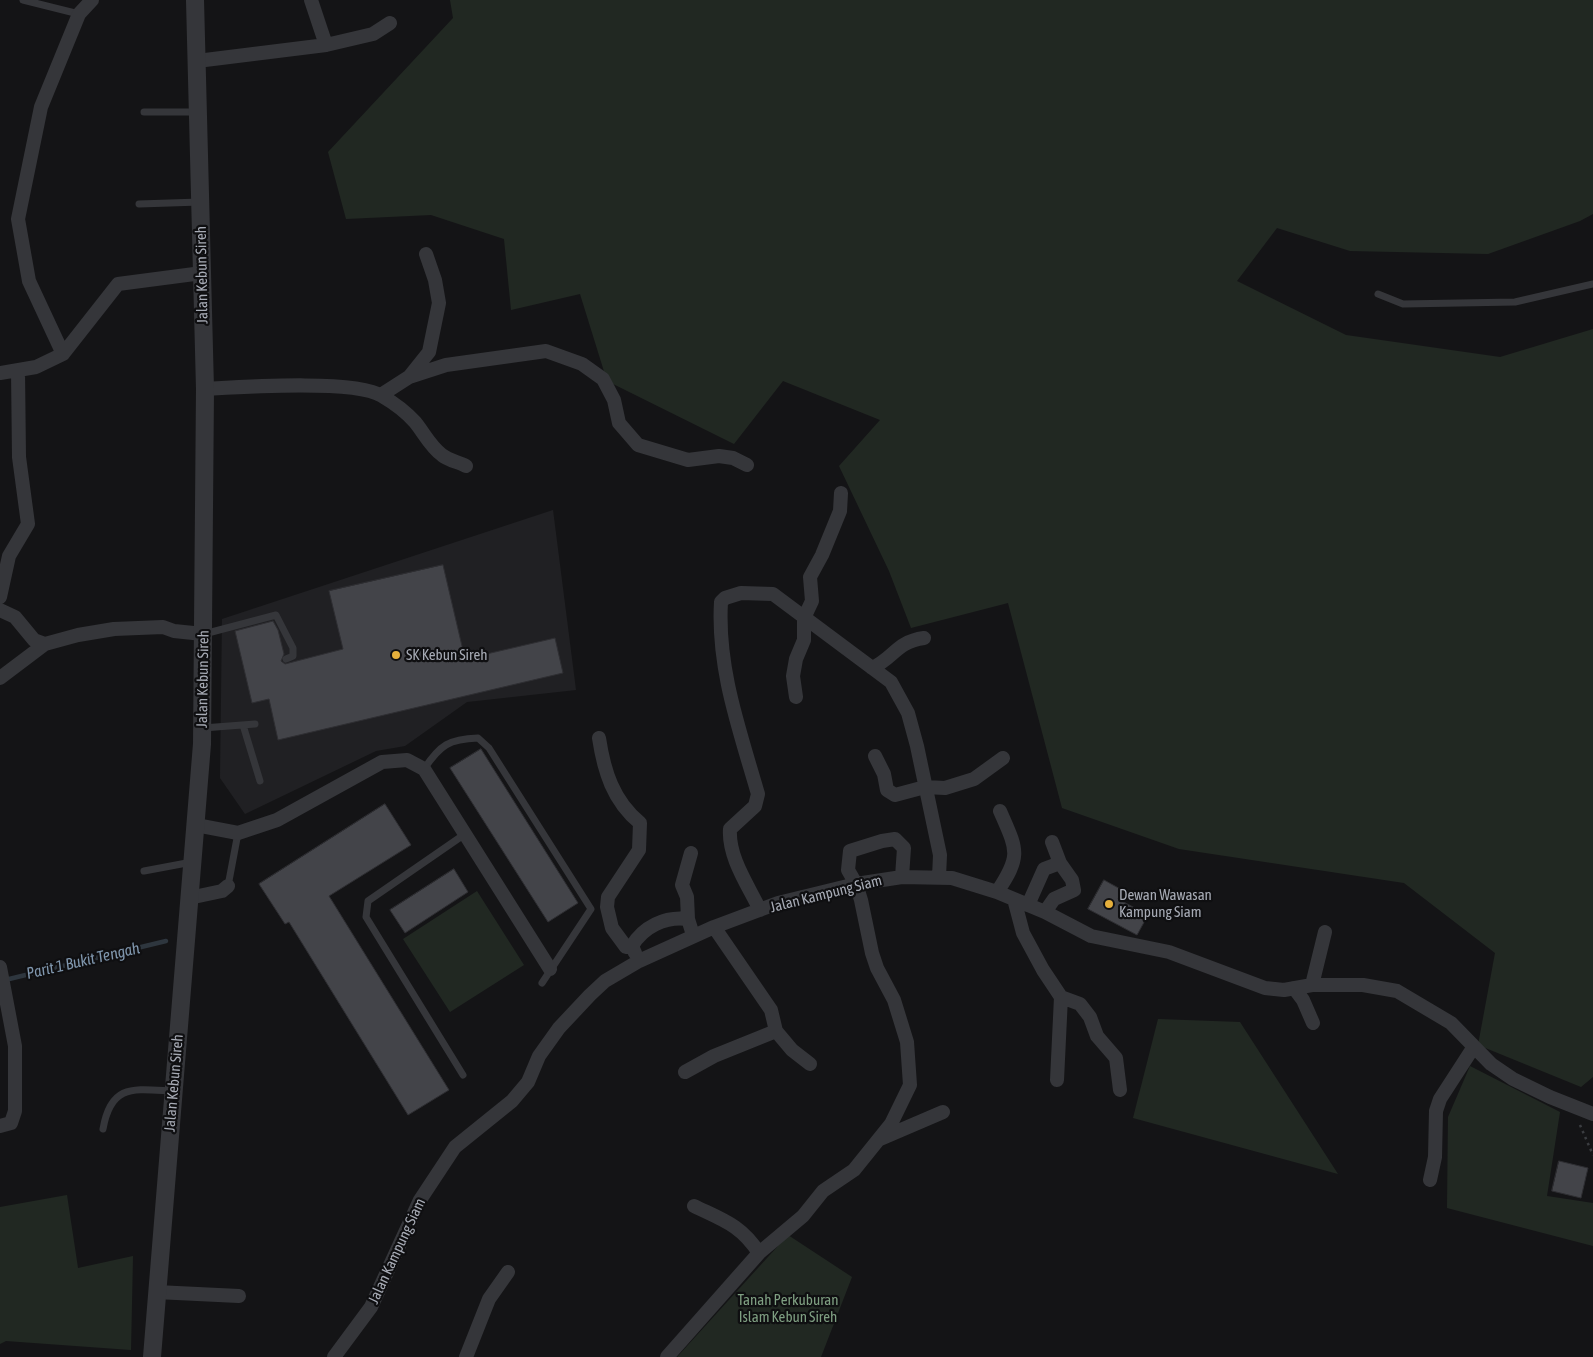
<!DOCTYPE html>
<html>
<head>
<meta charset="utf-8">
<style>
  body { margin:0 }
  canvas { display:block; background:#141416 }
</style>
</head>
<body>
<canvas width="1593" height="1357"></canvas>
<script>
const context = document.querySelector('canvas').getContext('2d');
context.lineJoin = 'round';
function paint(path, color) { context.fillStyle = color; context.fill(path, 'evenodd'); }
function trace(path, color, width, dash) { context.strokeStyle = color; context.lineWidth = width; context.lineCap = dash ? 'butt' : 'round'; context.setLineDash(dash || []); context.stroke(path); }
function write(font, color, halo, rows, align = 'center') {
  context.font = font + ' "Asap Condensed",sans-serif'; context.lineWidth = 4.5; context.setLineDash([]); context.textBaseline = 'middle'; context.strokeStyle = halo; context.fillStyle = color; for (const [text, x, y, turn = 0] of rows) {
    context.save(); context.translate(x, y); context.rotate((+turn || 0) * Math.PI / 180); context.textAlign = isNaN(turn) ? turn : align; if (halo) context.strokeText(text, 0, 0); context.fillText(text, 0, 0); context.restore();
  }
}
paint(new Path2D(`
  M553,510L576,690L467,702L405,746L376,751L245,814L220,778L222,619Z`), '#202023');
paint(new Path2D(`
  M450,0H1593V214L1580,221L1488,254L1350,251L1277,228L1237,281L1346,335L1500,357L1593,329V1077L1581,1087L1478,1045L1495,953L1404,883L1179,849L1062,808L1008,603L911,628L889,571L839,466L880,420L783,381L734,444L607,381L580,294L511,310L504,239L431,215L346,219L328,152L453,18Z
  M477,891L524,965L450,1012L403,939Z
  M1158,1019L1240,1022L1338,1174L1133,1118Z
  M1470,1066L1560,1112L1547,1196L1593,1203V1246L1447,1208L1448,1117Z
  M67,1195L78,1268L133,1256L131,1350L6,1341L0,1344V1207Z
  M788,1235L852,1277L821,1357H677Z`), '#212822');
trace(new Path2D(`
  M5,980L166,941`), '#2e363e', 4.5);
const building = new Path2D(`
  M443,565L465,659L555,638L563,673L278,740L269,699L252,703L235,631L273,621L278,630L284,654L281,661L285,664L343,649L329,591Z
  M481,749L578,903L548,922L450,768Z
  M385,804L411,845L329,896L449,1090L408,1115L289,922L285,924L259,884Z
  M454,869L468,892L405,933L390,910Z
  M1104,880L1122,890L1118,899L1148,915L1137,935L1088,909Z
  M1559,1161L1588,1168L1581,1198L1552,1191Z`);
paint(building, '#434449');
trace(building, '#2e2e32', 1);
trace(new Path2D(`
  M1580,1125L1593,1155`), '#3b3d41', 2.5, [2.5, 4]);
trace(new Path2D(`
  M23,0L79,14
  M144,112H198
  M139,204L200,202
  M1378,294L1403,304L1515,302L1593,284
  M204,634L276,615L293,648V656L286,659
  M243,725L260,781
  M203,728L255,724
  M424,769C440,745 449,739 478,738L489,748L591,909L542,983
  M144,871L192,862
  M228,886L238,833
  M463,1075L366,917L368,901L465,834
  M103,1129C111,1083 134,1089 173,1091`), '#35363a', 7);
trace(new Path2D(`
  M311,0L326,45
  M197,61L326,45L373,34L390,23
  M63,354L29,281L18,219L41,107L79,14L92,0
  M0,373L36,367L63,354L118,284L202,273
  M409,377L446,365L546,351L582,364L603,379L614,400L619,423L638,445L688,460L719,456L733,458L747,465
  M205,389C241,387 356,379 382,396C394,403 406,412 415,422C424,433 430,446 442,455C448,460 458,462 466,466
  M381,395L409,377L429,352L439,303L435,280L426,254
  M0,597L9,556L28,524L19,457L18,371
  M0,610L15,617L34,640L45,644
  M872,668C894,658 896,642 924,638
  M0,678L45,644L78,635L114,629L163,627L174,631L203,634
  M796,697L793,676L796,659L804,640V618L812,601L810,577L822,555L840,511L841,493
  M599,738C604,771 613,801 640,823L639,850L608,897L607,907L612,928L626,947L632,946
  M875,756L884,774L887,790L895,795L925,787L945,788L974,779L1003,758
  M196,825L238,833L277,820L382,762L407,760L424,769L550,969
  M691,853L682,885L687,897L688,919L693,935
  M997,892C1022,855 1017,850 1000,811
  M189,898L222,891L228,886
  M1014,899L1023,933L1043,970L1061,997L1080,1004L1090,1017L1097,1036L1116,1058L1120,1090
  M1028,905L1044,869L1060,863
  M760,910C748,885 728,857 730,829L755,806L758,794C740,731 717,669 721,602L725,598L741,593L773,594L891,682L908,713L917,746L940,855L939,877
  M1045,912L1054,899L1074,890L1072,880L1060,863L1052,842
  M714,927L771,1010L776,1031L792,1050L810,1064
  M635,953L632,946C643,927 665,916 688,919
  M0,967L15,1046V1111L11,1123L0,1126
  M1312,985L1325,932
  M1294,988L1303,1000L1313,1023
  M685,1072L714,1056L776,1031
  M1057,1080L1061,997
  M880,1139L943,1112
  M1430,1180L1435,1157L1436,1111L1440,1099L1473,1048
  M694,1206C723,1220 741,1225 759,1253
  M156,1292L239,1296
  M334,1357L371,1307L420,1200L455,1147L512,1101L528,1082L539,1056L559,1028L590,995L605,981L639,961L714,927L778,903L856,884L902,877L952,878L997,892L1045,912L1091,936L1169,952L1265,988L1284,990L1312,985H1363L1397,991L1451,1023L1491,1064L1513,1079L1550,1097L1593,1114
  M466,1357L489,1299L508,1272
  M667,1357L759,1253L803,1216L823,1191L854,1170L891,1124L910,1085L907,1042L894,1000L877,968L872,953L861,900L856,884L848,870L850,851L882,841L895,839L904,848L902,877`), '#35363a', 14);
trace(new Path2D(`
  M152,1357L202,744L205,389L195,0`), '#35363a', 18);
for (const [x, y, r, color] of [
  [396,655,5,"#e6b03c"],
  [1109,904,5,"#e6b03c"]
]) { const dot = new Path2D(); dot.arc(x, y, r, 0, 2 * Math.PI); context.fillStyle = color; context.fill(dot); trace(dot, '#0f0f11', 2); }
write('15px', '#a7abb5', '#0f0f11', [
  ["Jalan Kebun Sireh",202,275,-91],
  ["Jalan Kebun Sireh",203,679,-89],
  ["Jalan Kampung Siam",826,894,-14],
  ["Jalan Kebun Sireh",174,1083,-85],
  ["Jalan Kampung Siam",397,1251,-65]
]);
write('15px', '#a7abb5', '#0f0f11', [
  ["SK Kebun Sireh",406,655],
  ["Dewan Wawasan",1119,895],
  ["Kampung Siam",1119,912]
], 'left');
write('15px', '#7f9f82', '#0f0f11', [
  ["Tanah Perkuburan",788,1300],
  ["Islam Kebun Sireh",788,1317]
]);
write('italic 16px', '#8097ae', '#0f0f11', [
  ["Parit 1 Bukit Tengah",83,961,-13]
]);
</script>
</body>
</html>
